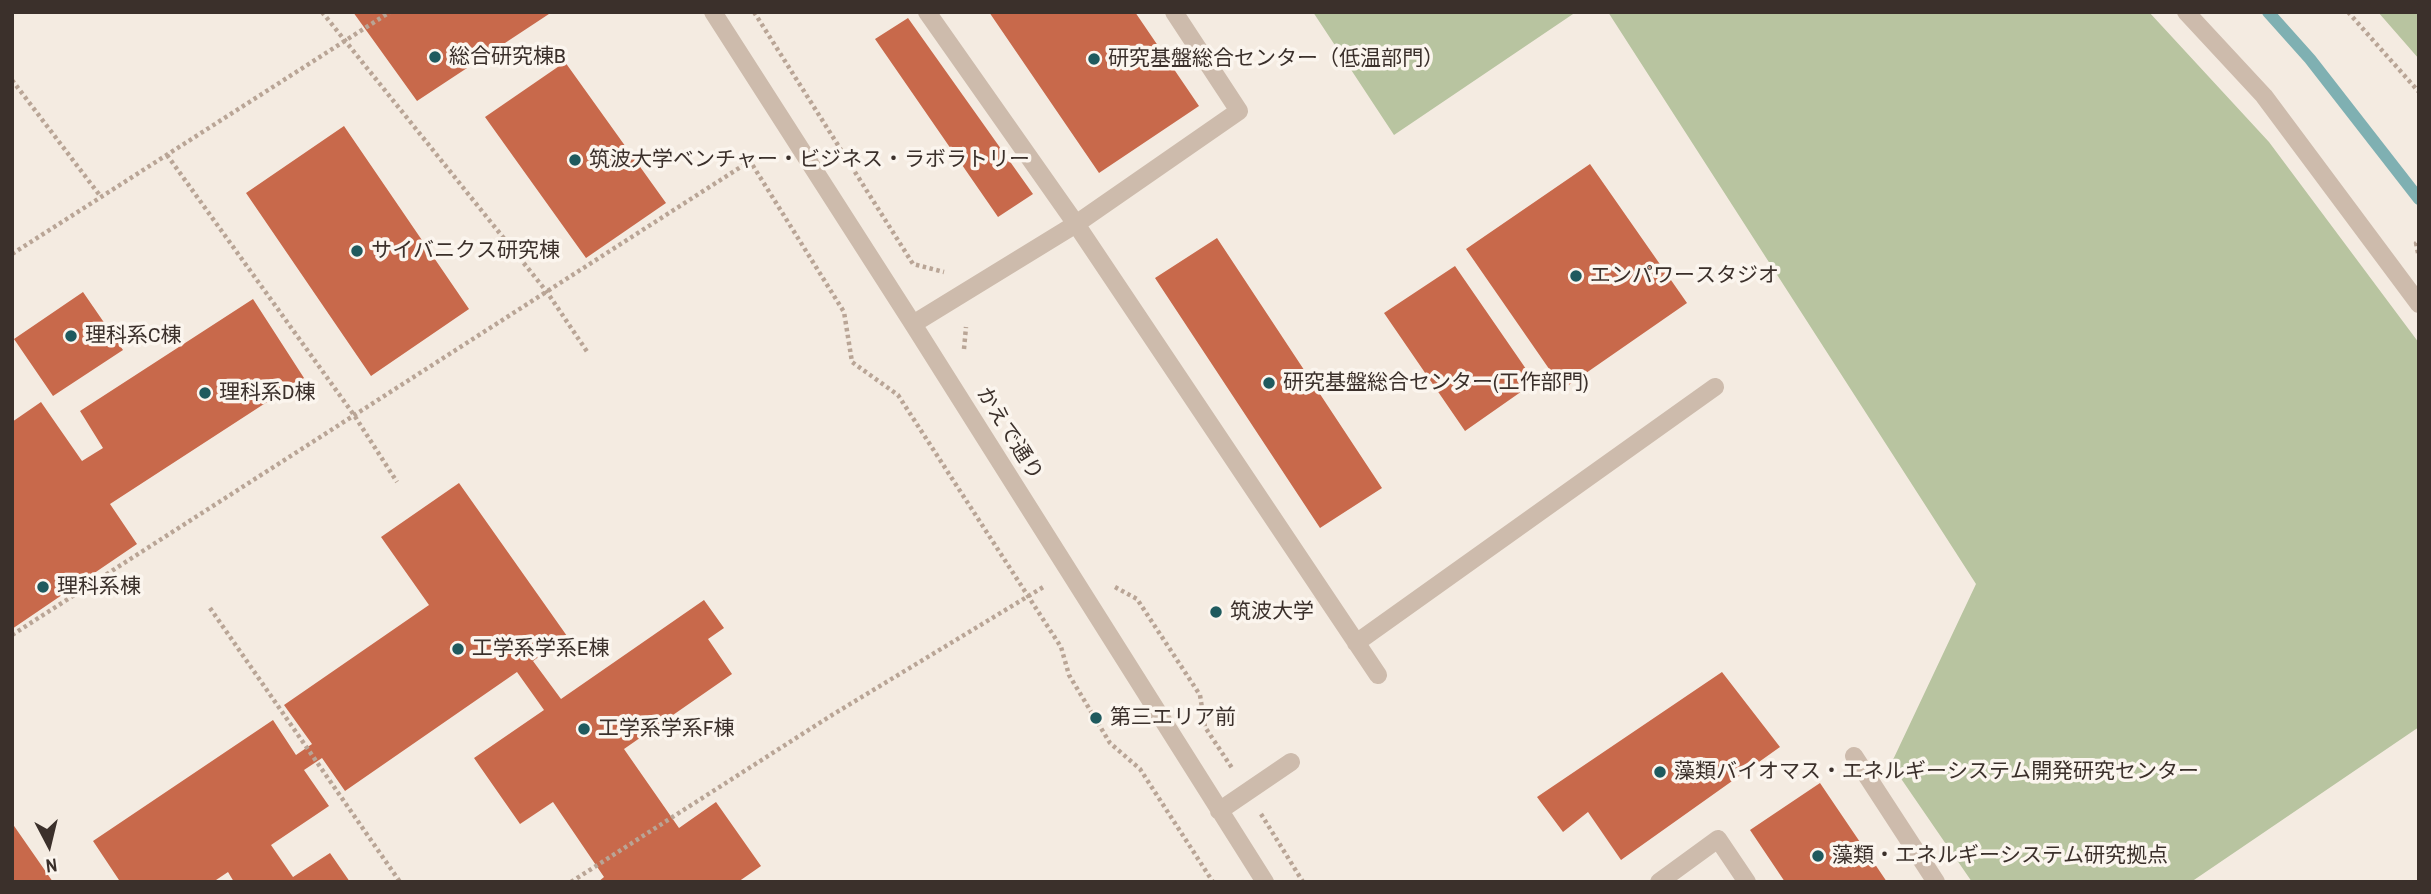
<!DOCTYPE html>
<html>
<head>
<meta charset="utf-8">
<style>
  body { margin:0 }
  #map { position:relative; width:2431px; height:894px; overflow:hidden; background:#f4ebe1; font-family:"Archivo Narrow",sans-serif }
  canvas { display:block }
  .frame { position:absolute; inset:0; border:14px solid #3b302b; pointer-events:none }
  .north { position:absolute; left:14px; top:810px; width:70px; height:70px; -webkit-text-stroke:5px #fbf5ee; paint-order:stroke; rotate:173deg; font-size:19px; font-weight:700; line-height:28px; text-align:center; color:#3b302b }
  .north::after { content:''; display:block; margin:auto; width:24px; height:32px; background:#3b302b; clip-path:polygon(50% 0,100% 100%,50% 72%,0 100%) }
</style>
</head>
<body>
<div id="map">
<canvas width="2431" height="894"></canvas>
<div class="frame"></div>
<div class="north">N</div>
</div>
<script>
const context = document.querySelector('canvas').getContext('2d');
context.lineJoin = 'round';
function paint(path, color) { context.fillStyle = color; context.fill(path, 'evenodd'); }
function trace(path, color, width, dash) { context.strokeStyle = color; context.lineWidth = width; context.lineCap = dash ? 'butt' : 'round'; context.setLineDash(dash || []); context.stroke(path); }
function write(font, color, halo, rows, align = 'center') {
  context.font = font + ' "Archivo Narrow","Noto Sans JP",sans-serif'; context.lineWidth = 7; context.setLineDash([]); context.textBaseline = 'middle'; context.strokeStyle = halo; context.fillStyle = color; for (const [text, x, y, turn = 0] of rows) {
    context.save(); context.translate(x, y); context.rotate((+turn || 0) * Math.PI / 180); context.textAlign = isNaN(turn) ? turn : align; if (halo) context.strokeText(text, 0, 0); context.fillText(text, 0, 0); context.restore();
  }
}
paint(new Path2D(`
  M1313,12H1576L1394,135Z
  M1608,12H2149L2269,142L2419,343V727L2191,882H1972L1891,764L1976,584Z
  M2378,12H2419V59Z`), '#b8c4a0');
trace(new Path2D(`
  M2268,12L2310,59L2419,199`), '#7fb0b2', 12);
paint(new Path2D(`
  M353,12H552L417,101Z
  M989,12H1135L1199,106L1099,173Z
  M908,18L1033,194L998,217L875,39Z
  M565,62L666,203L586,258L485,117Z
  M344,126L469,309L371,376L246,193Z
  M1590,164L1687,303L1563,389L1466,249Z
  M1217,238L1382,488L1320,528L1155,278Z
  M1455,266L1535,382L1465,431L1384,313Z
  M83,292L123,350L53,396L14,339Z
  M253,299L304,378L110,504L137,544L12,629V422L41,402L82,461L103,448L80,411Z
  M459,483L567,636L533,661L561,699L704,600L724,628L708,639L732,674L624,749L679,828L716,802L761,866L738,882H598L604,877L553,802L520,824L474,758L544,710L517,672L345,791L322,758L304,770L329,806L271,845L293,877L330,853L350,882H234L228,872L213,882H116L119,880L93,841L273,720L296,755L312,744L284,705L429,605L381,537Z
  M1722,672L1780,747L1621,860L1588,812L1563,832L1537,797Z
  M1820,783L1887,882H1785L1750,830Z
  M12,823L53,882H12Z`), '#c8694b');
trace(new Path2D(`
  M322,12L547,292L588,353
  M754,12L913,264L944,272
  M2348,12L2419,92
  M12,80L101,197
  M167,155L354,415L397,482
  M2418,253L2416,243L2419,241
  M12,254L390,12
  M964,349L966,327
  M1115,587L1137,599L1200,695L1205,727L1232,768
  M210,608L400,882
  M12,635L750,161L844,312L852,362L898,395L1061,647L1069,675L1110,743L1140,769L1213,882
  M1261,814L1303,882
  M571,882L832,715L1045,586`), '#b9a596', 4.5, [3.5, 3.5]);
trace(new Path2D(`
  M713,12L913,324L1265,882
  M927,12L1076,224L1378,675
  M2186,12L2264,96L2419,304
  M913,324L1076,224L1239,111L1174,12
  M1356,643L1715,387
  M1854,756L1936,882
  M1219,811L1291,762
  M1659,882L1718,839L1747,882`), '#cdbbac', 18);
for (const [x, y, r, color] of [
  [435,57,7,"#1f5a5e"],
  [1094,59,7,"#1f5a5e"],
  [575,160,7,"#1f5a5e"],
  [357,251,7,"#1f5a5e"],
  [1576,276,7,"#1f5a5e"],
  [71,336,7,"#1f5a5e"],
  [1269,383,7,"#1f5a5e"],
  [205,393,7,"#1f5a5e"],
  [43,587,7,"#1f5a5e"],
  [1216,612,7,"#1f5a5e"],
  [458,649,7,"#1f5a5e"],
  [1096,718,7,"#1f5a5e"],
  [584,729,7,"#1f5a5e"],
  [1660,772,7,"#1f5a5e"],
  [1818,856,7,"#1f5a5e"]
]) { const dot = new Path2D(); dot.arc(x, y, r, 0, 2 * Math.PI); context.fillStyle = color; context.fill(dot); trace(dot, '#fbf5ee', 2.5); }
write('21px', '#3b302b', '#fbf5ee', [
  ["総合研究棟B",449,57],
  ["研究基盤総合センター（低温部門）",1108,59],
  ["筑波大学ベンチャー・ビジネス・ラボラトリー",589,160],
  ["サイバニクス研究棟",371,251],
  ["エンパワースタジオ",1590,276],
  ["理科系C棟",85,336],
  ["研究基盤総合センター(工作部門)",1283,383],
  ["理科系D棟",219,393],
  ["理科系棟",57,587],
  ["筑波大学",1230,612],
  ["工学系学系E棟",472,649],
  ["第三エリア前",1110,718],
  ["工学系学系F棟",598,729],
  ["藻類バイオマス・エネルギーシステム開発研究センター",1674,772],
  ["藻類・エネルギーシステム研究拠点",1832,856]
], 'left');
write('21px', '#3b302b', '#fbf5ee', [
  ["かえで通り",1009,434,58]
]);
</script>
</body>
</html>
